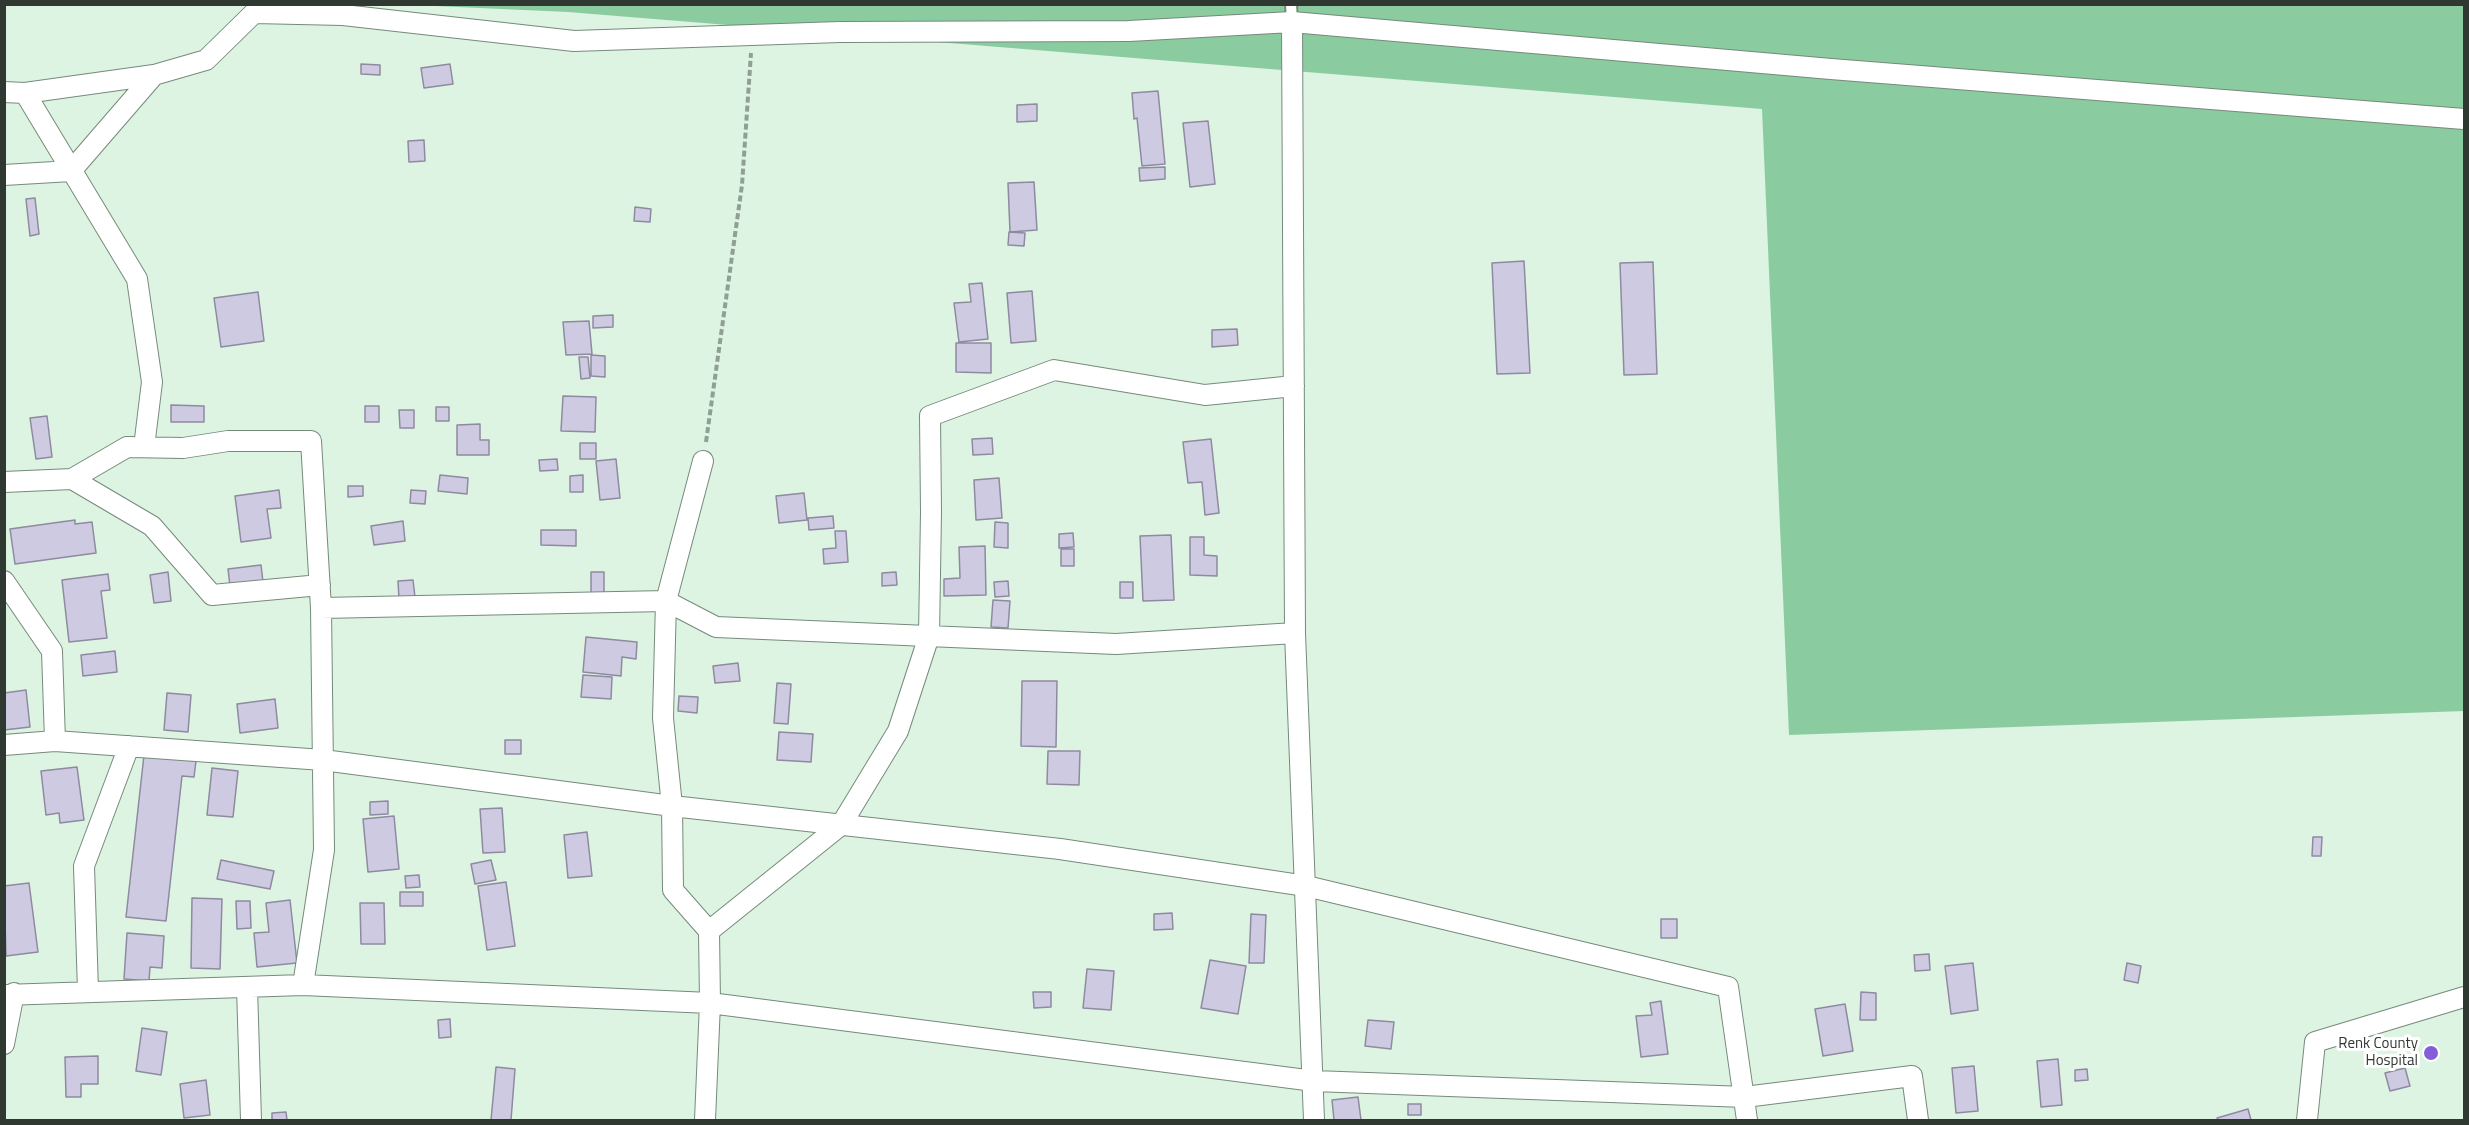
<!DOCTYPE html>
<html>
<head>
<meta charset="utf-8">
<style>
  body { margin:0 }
  #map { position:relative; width:2469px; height:1125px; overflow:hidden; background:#ddf4e3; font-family:"Titillium Web",sans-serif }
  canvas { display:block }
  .frame { position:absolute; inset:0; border:6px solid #303832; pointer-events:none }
</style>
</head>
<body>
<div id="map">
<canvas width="2469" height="1125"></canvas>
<div class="frame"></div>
</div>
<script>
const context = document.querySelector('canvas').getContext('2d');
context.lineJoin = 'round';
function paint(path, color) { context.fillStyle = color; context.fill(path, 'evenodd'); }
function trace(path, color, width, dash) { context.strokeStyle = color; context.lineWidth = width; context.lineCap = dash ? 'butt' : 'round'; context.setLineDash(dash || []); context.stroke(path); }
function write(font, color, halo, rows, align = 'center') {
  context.font = font + ' "Titillium Web",sans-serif'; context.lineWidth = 6; context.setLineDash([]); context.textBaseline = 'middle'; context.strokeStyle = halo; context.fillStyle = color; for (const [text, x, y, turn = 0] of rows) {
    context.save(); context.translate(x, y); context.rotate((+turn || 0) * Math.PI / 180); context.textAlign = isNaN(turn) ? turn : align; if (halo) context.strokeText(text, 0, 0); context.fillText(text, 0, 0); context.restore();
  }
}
paint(new Path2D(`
  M413,5H2464V711L1789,735L1762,109L568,12Z`), '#8acc9f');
const building = new Path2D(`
  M361,64L380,65V75L361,74Z
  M450,64L453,84L424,88L421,68Z
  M1158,91L1165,164L1142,166L1137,118L1134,119L1132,93Z
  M1037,104V121L1017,122V105Z
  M1208,121L1215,184L1190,187L1183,123Z
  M424,140L425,161L409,162L408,141Z
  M1165,167V179L1140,181L1139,168Z
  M1034,182L1037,230L1010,232L1008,183Z
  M35,198L39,234L30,236L26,199Z
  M635,207L651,209L650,222L634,221Z
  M1009,232L1025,233L1024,246L1008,245Z
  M1524,261L1530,373L1497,374L1492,263Z
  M1653,262L1657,374L1624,375L1620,263Z
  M982,283L988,339L959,342L954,303L971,302L969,284Z
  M1032,291L1036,341L1011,343L1007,293Z
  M258,292L264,341L221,347L214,298Z
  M613,315V327L593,328V316Z
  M589,321L592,354L566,355L563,322Z
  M1237,329L1238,345L1212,347V330Z
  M956,343H991V373L956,372Z
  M591,355L605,356V377L591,376Z
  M579,357H588L590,378L581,379Z
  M563,396L596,397L595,432L561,431Z
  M171,405L204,406V422H171Z
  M365,406H379V422H365Z
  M436,407H449V421H436Z
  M399,410H414V428H400Z
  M47,416L52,457L36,459L30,418Z
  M480,424V440H489V455H457V425Z
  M992,438L993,454L973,455L972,439Z
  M1211,439L1219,513L1205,515L1202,482L1188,483L1183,442Z
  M580,443H596V459H580Z
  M557,459L558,470L540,471L539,460Z
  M616,459L620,498L600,500L596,461Z
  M440,475L468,478L467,494L438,491Z
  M583,475V492H570V476Z
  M999,478L1002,518L976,520L974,480Z
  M348,486H363V496L348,497Z
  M279,490L281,508L267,509L271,538L241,542L235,496Z
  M411,490L426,491L425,504L410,503Z
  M804,493L807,520L779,523L776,496Z
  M833,516L834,528L809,530L808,518Z
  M75,520V524L92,522L96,553L15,564L10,529Z
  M403,521L405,541L374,545L371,526Z
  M995,522L1008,523V548L994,547Z
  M541,530H576V546L541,545Z
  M835,531H846L848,562L824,564L823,549L836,548Z
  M1073,533L1074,547L1059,548V534Z
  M1171,535L1174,600L1143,601L1140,536Z
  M1190,537H1204V555L1217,556V576L1190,575Z
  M985,546L986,595L944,596V579L960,578L959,547Z
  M1061,549H1074V566H1061Z
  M261,565L263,582L230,586L228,569Z
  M168,572L171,601L154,603L150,575Z
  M591,572H604V595H591Z
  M896,572L897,585L882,586V573Z
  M108,574L110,590L101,591L107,638L69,642L62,580Z
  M413,580L415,597L399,599L398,581Z
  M1008,581L1009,596L995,597L994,582Z
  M1120,582H1133V598H1120Z
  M993,600L1010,601L1008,628L991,627Z
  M586,637L637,642L636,659L622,657L621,676L583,672Z
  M115,651L117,672L83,676L81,655Z
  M738,663L740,681L715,683L713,666Z
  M583,675L612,677L611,699L581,697Z
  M1022,681H1057L1056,747L1021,746Z
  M777,683L791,684L788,724L774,723Z
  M26,690L30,727L4,730V693Z
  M167,693L191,695L188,732L164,730Z
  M679,696L698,697L697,713L678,711Z
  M275,699L278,728L240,733L237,704Z
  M779,732L813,734L811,762L777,760Z
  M505,740H521V754H505Z
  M1048,751H1080L1079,785L1047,784Z
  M144,755L196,761L194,777L182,776L166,921L126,917Z
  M77,767L84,820L60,823L59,813L46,815L41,771Z
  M212,768L238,771L233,817L207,815Z
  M388,801V814L370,815V802Z
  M502,808L505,852L483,853L480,809Z
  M394,816L399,869L368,872L363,819Z
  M587,832L592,876L568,878L564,835Z
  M2313,837H2322L2321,856H2312Z
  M221,860L274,871L270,889L217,879Z
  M491,860L496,880L475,884L471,864Z
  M419,875L420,887L406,888L405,876Z
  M506,882L515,946L487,950L478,886Z
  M29,883L38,952L6,956L4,886Z
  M400,892H423V906H400Z
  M192,898L222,899L220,969L191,968Z
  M290,900L297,963L257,967L254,933L269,932L266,903Z
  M236,901H250L251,928L237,929Z
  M360,903H384L385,944H361Z
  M1172,913L1173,929L1154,930V914Z
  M1251,914L1266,915L1264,963H1249Z
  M1661,919H1677V938H1661Z
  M127,933L164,936L162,968L150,967L149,981L124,979Z
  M1929,954L1930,970L1915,971L1914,955Z
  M1210,960L1246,966L1238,1014L1201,1008Z
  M1973,963L1978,1010L1951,1014L1945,966Z
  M2127,963L2141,966L2138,983L2124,980Z
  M1087,969L1114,971L1111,1010L1083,1008Z
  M1033,992H1051V1007L1034,1008Z
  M1861,992L1876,993V1020H1860Z
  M1661,1001L1668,1054L1641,1057L1636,1016L1652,1015L1650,1003Z
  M1845,1004L1853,1051L1823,1056L1815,1009Z
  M450,1019L451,1037L439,1038L438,1020Z
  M1368,1020L1394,1022L1391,1049L1365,1046Z
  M142,1028L167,1032L161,1075L136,1071Z
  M98,1056V1084H81V1097H66L65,1057Z
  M2058,1059L2062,1105L2041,1107L2037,1061Z
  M1974,1066L1978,1111L1956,1113L1952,1068Z
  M496,1067L515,1069L511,1120H491Z
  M2405,1068L2410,1086L2390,1091L2385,1073Z
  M2087,1069L2088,1080L2075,1081V1070Z
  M206,1080L210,1115L184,1118L180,1084Z
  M1358,1097L1361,1120H1334L1332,1100Z
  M1408,1104H1421V1115H1408Z
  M2248,1109L2251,1120H2218L2217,1118Z
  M286,1112L287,1120H272V1113Z`);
paint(building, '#cecae1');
trace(building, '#8e8a9f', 1.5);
const lane = new Path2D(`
  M1291,4L1292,22`);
const street = new Path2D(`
  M1292,22L1295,633L1314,1120
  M4,92L25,93L154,75
  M25,93L137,279L152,382L144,447
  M4,175L71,171L154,75L206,60L254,13L343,15L574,41L840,32L1129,31L1292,22L1831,69L2464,119
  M703,461L666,601L663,718L672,806L673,890L709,931
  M72,479L152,526L212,595L320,585
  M4,482L72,479L127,447L183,448L228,441H311L321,608L324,850L303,985
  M4,581L52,651L55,741
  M321,608L666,601L716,627L1116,644L1295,633
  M4,745L55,741L323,760L672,806L1060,849L1306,886L1728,987L1747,1120
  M247,987L251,1120
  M88,991L84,866L129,746
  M4,995L303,985L710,1003L1314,1081L1745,1097L1912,1076L1918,1120
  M4,1044L14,993
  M705,1120L710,1003L709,931L841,825L898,731L929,636L931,512L930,416L1054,370L1205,395L1294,386
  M2307,1120L2315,1042L2464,997`);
trace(lane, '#768a7b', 14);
trace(street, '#768a7b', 22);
trace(new Path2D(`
  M706,442L742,185L751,53`), '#8f9f93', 4, [6, 3]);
trace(lane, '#fff', 10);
trace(street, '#fff', 20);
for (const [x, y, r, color] of [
  [2431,1053,8,"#835ed8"]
]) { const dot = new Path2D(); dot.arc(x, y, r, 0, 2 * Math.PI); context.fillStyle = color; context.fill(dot); trace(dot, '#fff', 2); }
write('15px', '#303832', '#fff', [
  ["Renk County",2418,1044],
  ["Hospital",2418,1061]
], 'right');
</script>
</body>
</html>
